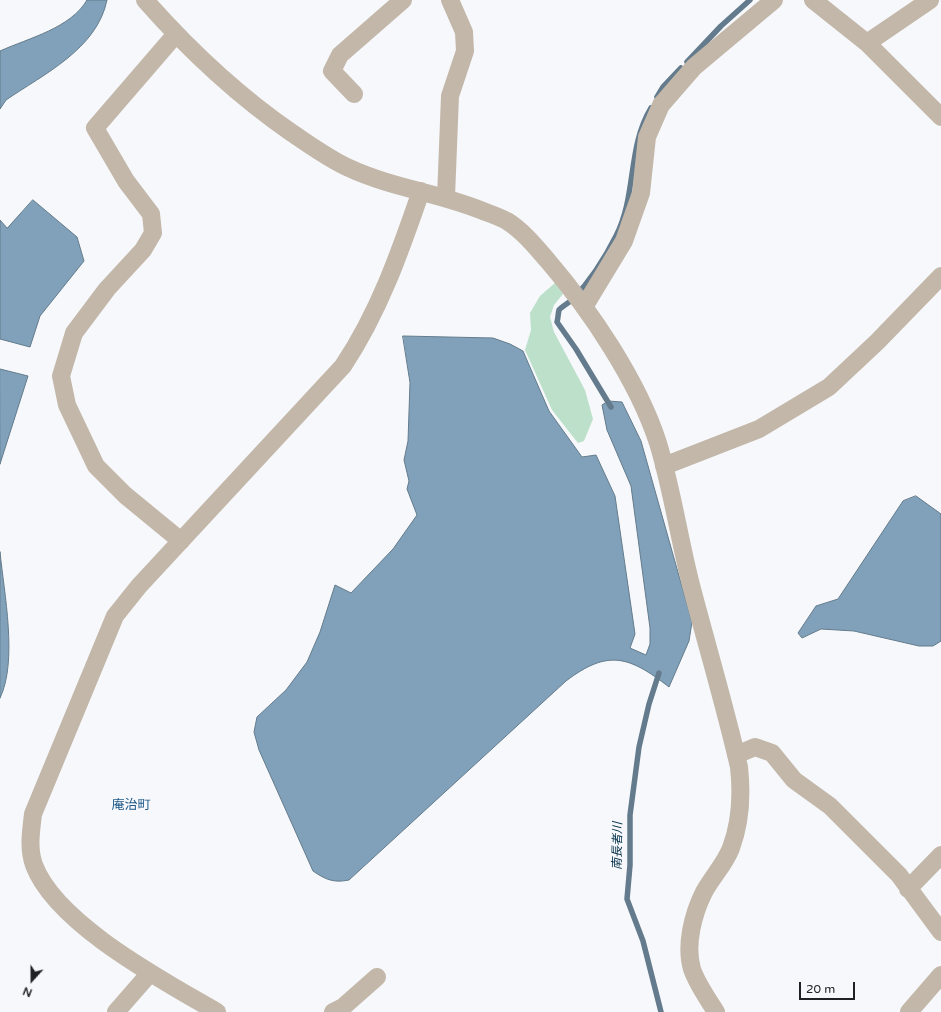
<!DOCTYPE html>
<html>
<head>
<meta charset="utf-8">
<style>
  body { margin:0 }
  #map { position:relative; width:941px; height:1012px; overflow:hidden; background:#f7f8fb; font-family:"Varela Round",sans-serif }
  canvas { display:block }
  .north { position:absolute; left:12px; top:960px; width:40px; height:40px; -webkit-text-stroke:3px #f7f8fb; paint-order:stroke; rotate:201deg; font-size:11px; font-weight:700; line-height:16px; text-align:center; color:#202122 }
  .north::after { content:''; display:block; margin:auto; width:14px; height:18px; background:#202122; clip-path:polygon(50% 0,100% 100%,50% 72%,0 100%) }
  .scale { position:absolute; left:799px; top:982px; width:56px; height:18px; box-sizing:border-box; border:2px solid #202122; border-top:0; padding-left:5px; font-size:12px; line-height:14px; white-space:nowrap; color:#202122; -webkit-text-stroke:3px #f7f8fb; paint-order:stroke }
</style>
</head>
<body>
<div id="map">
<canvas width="941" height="1012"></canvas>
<div class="north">N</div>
<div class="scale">20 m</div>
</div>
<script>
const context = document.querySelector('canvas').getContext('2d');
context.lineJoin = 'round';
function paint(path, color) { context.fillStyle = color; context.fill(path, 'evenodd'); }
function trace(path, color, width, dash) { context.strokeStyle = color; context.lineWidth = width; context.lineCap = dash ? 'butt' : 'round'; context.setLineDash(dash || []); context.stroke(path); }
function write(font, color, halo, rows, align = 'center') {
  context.font = font + ' "Varela Round","Noto Sans JP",sans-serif'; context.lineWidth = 3; context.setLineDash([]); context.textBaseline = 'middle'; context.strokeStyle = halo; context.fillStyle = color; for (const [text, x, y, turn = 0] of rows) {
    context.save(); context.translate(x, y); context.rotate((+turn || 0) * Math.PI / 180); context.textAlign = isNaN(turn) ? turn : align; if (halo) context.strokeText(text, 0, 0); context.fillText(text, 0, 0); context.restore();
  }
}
paint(new Path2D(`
  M556,282L563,294L554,305L550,317L554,332L585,390L593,419L584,441L578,443L552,410L525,350L531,330L530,313L540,296Z`), '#bce0ca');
const water = new Path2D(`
  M87,0H107C97,49 44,74 6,100L0,109V51C29,38 71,28 87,0Z
  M33,200L77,237L84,261L40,316L30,347L0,339V220L7,228Z
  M403,336L493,338L510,344L523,351L549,411L582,457L596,455L615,496L635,634L630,648L646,655L650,644V628L631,486L607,430L602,405L608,401L622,402L641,441L692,622L689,641L669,687C629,656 608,649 566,681L349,880C334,883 326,880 313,871L259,750L254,732L257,717L286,690L307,662L320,632L335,585L351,593L393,549L417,515L407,489L409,481L404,460L408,441L410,383Z
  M0,369L28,376L0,464Z
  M916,496L941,514V641L933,646H919L854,631L821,629L802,638L798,633L816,606L838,599L903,501Z
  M0,552C4,593 18,661 0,698Z`);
paint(water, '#80a1b9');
trace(water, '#637b8c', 1);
trace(new Path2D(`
  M687,62L721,26L750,0
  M657,97L663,87L681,68
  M611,407L576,349L557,322C558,319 558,314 559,310C562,306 569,303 573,299C590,281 605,258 616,236C637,195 627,148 651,108
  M659,673L649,704L639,747L630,815V865L627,899L643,941L661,1012`), '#637b8c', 5.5);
trace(new Path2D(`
  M145,0C189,50 237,95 292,133C310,145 329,159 349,168C392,188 440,193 483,211C491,214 500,217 507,221C523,231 536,247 548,261C590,310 638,381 658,443C672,489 679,538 691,585C707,646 725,706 739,767C742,794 741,821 731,848C725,864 712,877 704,892C693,914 685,945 692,969C697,984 708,999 716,1012
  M813,0L867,43L941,117
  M176,34L95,128L126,181L151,214L153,233L143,250L107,289L74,333L61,376L67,405L96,466L125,495L181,541
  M867,43L930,0
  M354,94L332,71L340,55L403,0
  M446,197L450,96L465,51L464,32L450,0
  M584,307L624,241L641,193L647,137L661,105L694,67L774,0
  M664,466L759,429L829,387L877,342L941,276
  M736,755L755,747L772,753L794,780L830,806L899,875L941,932
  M908,889L941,855
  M116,1012L150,973
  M217,1012C164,981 56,924 34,865C28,848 31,832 33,814L115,616L139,586L343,366C379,312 400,252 421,191
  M333,1012L343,1007L377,977
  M909,1012L941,975`), '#c2b7a9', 18);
write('italic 12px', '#033049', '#f7f8fb', [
  ["南長者川",618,846,-89]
]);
write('13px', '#1e598a', '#f7f8fb', [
  ["庵治町",131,806]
]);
</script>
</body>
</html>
